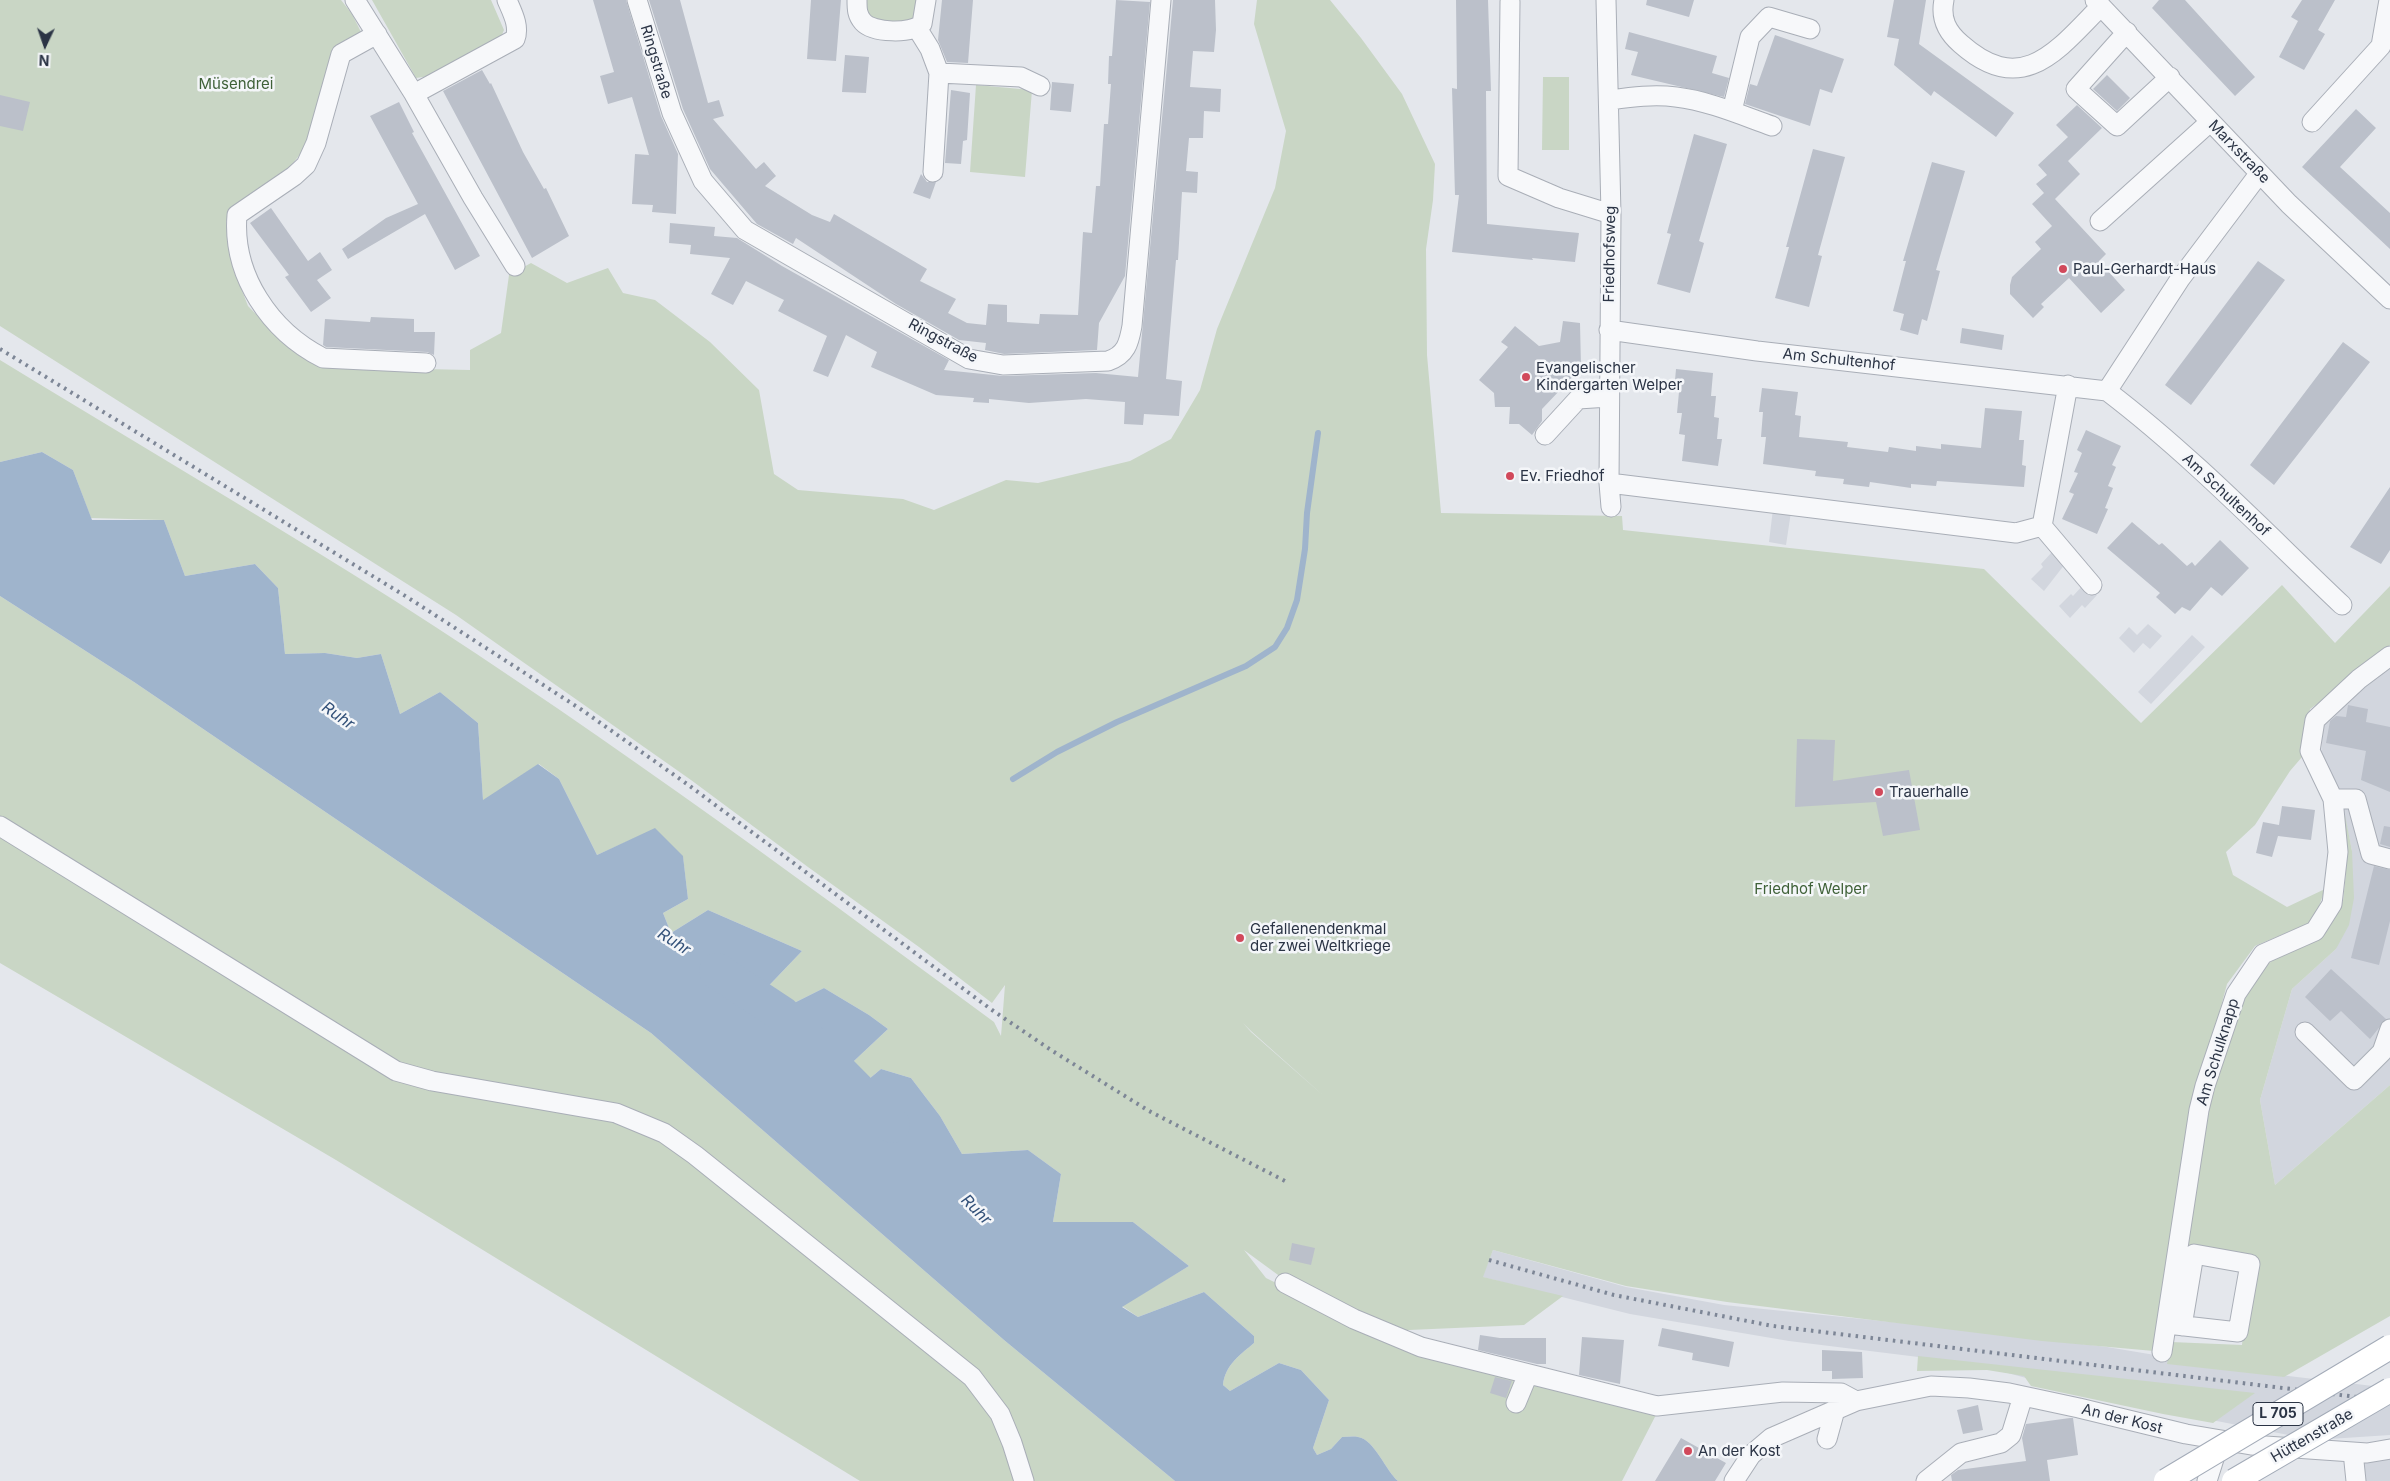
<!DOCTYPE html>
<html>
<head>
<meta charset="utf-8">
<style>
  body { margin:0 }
  #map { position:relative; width:2390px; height:1481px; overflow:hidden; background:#e4e7ec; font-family:Inter,sans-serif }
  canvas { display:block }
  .north { position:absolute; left:20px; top:20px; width:50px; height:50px; -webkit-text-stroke:4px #f4f6f9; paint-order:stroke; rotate:183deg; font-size:14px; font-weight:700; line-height:20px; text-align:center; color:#2b3445 }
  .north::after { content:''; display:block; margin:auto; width:18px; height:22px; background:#2b3445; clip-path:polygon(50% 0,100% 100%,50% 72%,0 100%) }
</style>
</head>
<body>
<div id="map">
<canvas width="2390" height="1481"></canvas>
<div class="north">N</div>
</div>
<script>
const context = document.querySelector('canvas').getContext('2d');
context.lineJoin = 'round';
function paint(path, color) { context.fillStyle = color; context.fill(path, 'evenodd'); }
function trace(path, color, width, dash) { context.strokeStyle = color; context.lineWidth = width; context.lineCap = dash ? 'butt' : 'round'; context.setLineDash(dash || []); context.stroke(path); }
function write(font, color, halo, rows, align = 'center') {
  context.font = font + ' Inter,sans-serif'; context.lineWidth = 5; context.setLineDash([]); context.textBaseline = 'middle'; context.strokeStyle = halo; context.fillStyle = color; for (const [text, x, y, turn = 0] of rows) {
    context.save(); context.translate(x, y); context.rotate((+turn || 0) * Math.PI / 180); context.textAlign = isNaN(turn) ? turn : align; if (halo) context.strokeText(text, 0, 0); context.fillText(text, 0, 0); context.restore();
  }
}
paint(new Path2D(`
  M1773,509L1791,512L1786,545L1769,542Z
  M2052,552L2065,564L2044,591L2031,579L2043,567L2041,564Z
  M2085,583L2097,595L2085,608L2082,605L2070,618L2059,606L2071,594L2073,596Z
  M2148,624L2162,636L2150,649L2143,643L2134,653L2119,638L2129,627L2137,635Z
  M2192,635L2205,647L2151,704L2138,692Z
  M2390,663V1085L2275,1185L2260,1100L2292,989L2336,949L2352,851L2341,798L2321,757L2323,718Z
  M1493,1250L1626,1287L1724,1305L1961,1329L2107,1347L2263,1373L2390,1388V1435L2314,1440L2099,1398L1975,1364L1789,1341L1630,1314L1482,1277Z
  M2390,1452V1481H2365L2360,1455Z`), '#d2d6de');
paint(new Path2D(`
  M0,0H341L352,14L363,36L338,49L319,101L309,143L286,172L265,186L226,221L234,270L248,306L289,348L332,367L470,370V350L501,333L509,275L531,263L567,283L608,268L623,293L655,300L710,342L759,390L774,474L798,490L903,499L934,510L1006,480L1038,483L1130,461L1171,439L1200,390L1217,329L1275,188L1286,131L1254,24L1257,0H1330L1361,38L1402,94L1435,164L1433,200L1426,249L1427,355L1441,513L1622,516L1623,530L1984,569L2141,723L2282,585L2335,643L2390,586V645L2351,680L2310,709L2302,757L2290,771L2255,825L2226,852L2233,875L2287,907L2325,889L2314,921L2255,946L2227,984L2188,1131L2154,1351L2042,1341L1727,1302L1626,1286L1493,1250L1483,1277L1563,1296L1524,1325L1386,1331L1355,1319L1289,1283L1244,1250L1266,1278L1353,1321L1421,1349L1658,1411L1622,1481H1398C1386,1471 1374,1439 1358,1437C1353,1436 1347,1437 1342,1437L1331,1449L1317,1455L1313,1448L1329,1400L1301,1370L1279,1363L1230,1391L1223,1385C1225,1365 1240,1355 1254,1343V1336L1204,1292L1138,1317L1122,1306L1189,1266L1133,1222H1053L1061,1174L1028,1150L962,1154L940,1116L911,1078L881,1069L851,1094L838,1076L888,1029L869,1015L824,988L776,1012L759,996L802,951L708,910L671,933L663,913L688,899L683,857L655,829L597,855L559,779L539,764L483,801L478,723L440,692L400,714L381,654L357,658L325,653L285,654L278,588L255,564L185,576L164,520L91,518L73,470L42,452L0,462V360C118,432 237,502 354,575C575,713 784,868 994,1022L1001,1036L1005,985L992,1003L919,947L808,867L691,780L456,615L0,326ZM1243,1023L1251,1031L1325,1097L1251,1032Z
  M372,0H491L504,30L501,37L436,75L416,78Z
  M864,0H918L917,13L908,23H881L867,15Z
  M1543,77H1569V150H1542Z
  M976,85L1032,90L1025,177L970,172Z
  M0,596L134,682L651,1033L1004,1340L1175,1481H860L336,1160L0,963Z
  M2345,815L2352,851L2354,898L2349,925L2336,949L2292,989L2260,1100L2275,1185L2390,1085V1316L2284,1377L2167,1364L2171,1342L2242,1345L2250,1259L2186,1245L2210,1097L2241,999L2257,973L2283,952L2330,924L2343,901L2346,872Z
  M1918,1356L2255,1393L2213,1423L2163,1414L2031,1386L2024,1376L1987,1370L1917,1371Z`), '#c9d6c5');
paint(new Path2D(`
  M42,452L73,470L92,520H164L185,576L255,564L278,588L285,654L325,653L357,658L381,654L400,714L440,692L478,723L483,800L538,764L559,779L597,855L655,828L683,856L688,899L663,913L671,933L708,910L802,951L758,997L776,1012L824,988L869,1015L888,1029L838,1076L851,1094L881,1069L911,1078L940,1116L962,1154L1028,1150L1061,1174L1053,1222H1133L1189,1266L1122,1307L1138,1317L1204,1292L1254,1336V1343C1240,1355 1225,1365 1223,1385L1230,1391L1279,1363L1301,1370L1329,1400L1313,1448L1317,1455L1331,1449L1342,1437C1347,1437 1353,1436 1358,1437C1374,1439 1386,1471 1398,1481H1175L1004,1340L651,1033L134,682L0,596V462Z`), '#9fb4cc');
trace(new Path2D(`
  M1013,779L1057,752L1117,722L1246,666L1275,647L1287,628L1297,600L1305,549L1307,513L1318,433`), '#9fb4cc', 6);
trace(new Path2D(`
  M717,971L782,1014L892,1125`), '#9fb4cc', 36);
paint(new Path2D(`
  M593,0H626L661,116L678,154L676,214L652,212L653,205L632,204L635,154L649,155L632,97L608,104L600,76L614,72Z
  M649,0H680L708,103L719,100L724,116L713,119L756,169L764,162L776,176L765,186L812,215L830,222L834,214L927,269L920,281L956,299L948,313L967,323L986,325L988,304L1007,305V322L1039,324L1040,314L1078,315L1083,232L1092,233L1096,186H1100L1104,124H1108L1111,84H1108L1109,56H1112L1116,0L1150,2L1125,276L1099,323L1097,350L1004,354L985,350L986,343L959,340L896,304L796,238L793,244L757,224L710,169L683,109Z
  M811,0H841L836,61L807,59Z
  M942,0H973L968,63L947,62L938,40Z
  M1173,0H1215L1216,30L1214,52L1193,51L1190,87L1221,89L1220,112L1204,111L1203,138H1189L1186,171L1198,172L1197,193L1182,192L1178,260H1176L1166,379L1182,381L1179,416L1144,414L1143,425L1124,424L1125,402L1086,399L1029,403L989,399V403L973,402L974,398L936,395L871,367L877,352L846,335L828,377L813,371L827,336L778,311L784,300L746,281L733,305L711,294L730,258L690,254L691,245L669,243L670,223L715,227L714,236L737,238L782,266L949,360L944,370L1003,376L1096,373L1138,377Z
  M1456,0H1488L1491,91H1486L1487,224L1579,233L1575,262L1532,258L1533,260L1452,252L1459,195H1455L1452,88L1457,89Z
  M1647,0H1694L1689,17L1646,5Z
  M1894,0H1926L1919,44L2014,113L1996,137L1934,91L1931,96L1894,65L1899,39L1887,37Z
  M2159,0H2185L2255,77L2235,96L2152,8Z
  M2302,0H2335L2318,30L2325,34L2304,70L2279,57L2298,21L2291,17Z
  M1629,32L1717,56L1712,73L1729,78L1724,97L1631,75L1638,52L1625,49Z
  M1775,35L1844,59L1832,93L1820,89L1810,126L1745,104L1750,84L1757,86Z
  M845,55L869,57L866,93L842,92Z
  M482,70L490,84L491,83L523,152L544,189L546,188L569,236L532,258L443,91Z
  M2107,75L2130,98L2117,111L2093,89Z
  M1052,82L1074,84L1071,112L1050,110Z
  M951,90L970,93L967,140L963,141L961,164L945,163Z
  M0,95L30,102L23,131L0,126Z
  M399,102L414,132L412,133L480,256L455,270L425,214L348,259L342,249L386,218L418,204L370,116Z
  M2077,105L2102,128L2068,161L2080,174L2055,199L2106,254L2099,261L2125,290L2101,313L2069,278L2041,304L2044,307L2033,318L2010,294V285L2012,277L2041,249L2035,242L2052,226L2032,204L2044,193L2036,184L2047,175L2038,165L2068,137L2056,125Z
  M2356,109L2376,128L2340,167L2390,213V249L2302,167Z
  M1694,134L1727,144L1699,241L1704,243L1690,293L1657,284L1671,234L1667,233Z
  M1813,149L1845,157L1818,255L1822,256L1809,307L1775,298L1789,247H1786Z
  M1932,162L1965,171L1936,270L1940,271L1927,321L1922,319L1918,335L1900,330L1904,314L1893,311L1906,261H1903Z
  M921,174L927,182H936L930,199L913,193Z
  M271,208L308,261L320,252L332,270L317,280L331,298L311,312L285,277L289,275L250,223Z
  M2258,261L2285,280L2191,405L2165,385Z
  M371,317L414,319V332H435L434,355L427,352L326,347L323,345L325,319L370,322Z
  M1563,321L1580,323L1581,368L1542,409V421L1532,435L1519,424H1509L1510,407H1495L1494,393L1479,380L1508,347L1501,342L1515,326L1539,346L1560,342Z
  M1962,328L2004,335L2002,350L1960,343Z
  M2343,342L2370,362L2274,485L2250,465Z
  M1676,369L1713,373L1711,396H1716L1714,417L1719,418L1717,439H1722L1718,466L1682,461L1685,435L1679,434L1682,413H1677L1679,392H1674Z
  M1762,388L1798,392L1795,415L1801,416L1799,437L1848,442L1847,447L1888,452L1889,447L1916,451V446L1941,449V444L1981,448L1985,408L2022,411L2019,440H2024L2022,465L2026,466L2024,487L1937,481L1936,486L1911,484V488L1870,482L1869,487L1843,484L1844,479L1815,476L1816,471L1763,464L1766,437H1761L1763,412H1759Z
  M2086,430L2121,446L2112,465L2116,467L2108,486L2113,488L2105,508L2108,509L2097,534L2062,519L2074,494L2069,492L2078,473L2074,472L2082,453L2077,450Z
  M2390,487V550L2381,564L2350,547Z
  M2132,522L2159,545L2162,543L2187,566L2192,562L2195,566L2220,540L2249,568L2222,596L2211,587L2190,611L2182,607L2175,614L2156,597L2160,593L2107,548Z
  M2348,705L2368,709L2366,722L2390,727V792L2361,780L2366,751L2326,743L2330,721L2336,716L2346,717Z
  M1797,739L1835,740L1833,781L1909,770L1920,830L1883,836L1876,802L1795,807Z
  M2282,806L2315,810L2311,840L2278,836L2272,857L2256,853L2263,822L2279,825Z
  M2384,826L2390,827V847L2380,844Z
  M2374,866L2390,870V921L2379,965L2351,958Z
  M2331,969L2386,1019L2370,1039L2341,1011L2330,1021L2305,997Z
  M1292,1243L1315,1248L1311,1265L1289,1260Z
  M1662,1328L1734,1342L1729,1367L1692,1360L1693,1353L1658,1346Z
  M1480,1335L1500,1338H1546V1364H1537L1478,1350Z
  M1582,1337L1624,1340L1620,1384L1579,1375Z
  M1822,1350L1862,1352L1863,1378L1832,1379V1371H1822Z
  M1495,1377L1512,1381L1506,1398L1490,1393Z
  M1978,1405L1983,1430L1963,1434L1957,1410Z
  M2070,1418H2073L2078,1455L2047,1460L2050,1481H1952L1951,1475L1958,1470L2026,1461L2022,1438L2026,1424Z
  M1681,1438L1726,1463L1715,1481H1655Z`), '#bbc0ca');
const minor = new Path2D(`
  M355,0L414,94L473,198L515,266
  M637,0L672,113L703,181L745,230L969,359L1003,365L1108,361C1126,355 1129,343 1132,326L1161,0
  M857,0C857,9 857,15 863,22C873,33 911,34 922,24L926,0
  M1606,0L1611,214L1609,483L1611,507
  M1944,0C1940,19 1947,32 1961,44C2022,98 2057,51 2101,6
  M2095,0L2289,204L2390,299
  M1510,2L1508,176L1559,198L1611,214
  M917,28L930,49L939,73L933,172
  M2127,32L2076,89L2117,126L2170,77
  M377,34L341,54L316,143L306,165L294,176L237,215C232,275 270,331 323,358L426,363
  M939,73L1021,77L1040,86
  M414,94L515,39C520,26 512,12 507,0
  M1610,100C1632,97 1654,94 1676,97C1709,101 1741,115 1772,126
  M1732,111L1750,37L1769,17L1810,29
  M2312,122L2381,46L2389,0
  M2100,221L2210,122
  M1609,330L1757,351L2107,391C2191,455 2265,532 2342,605
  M2107,391L2180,279L2259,174
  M1545,435L1578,399L1609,397
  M1609,483L2016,533L2042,526
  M2042,526L2068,385
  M2042,526L2092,585
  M2333,799H2356L2371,854L2390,859
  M0,826L396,1071L432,1081L616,1113L664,1133L695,1155L972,1377L1000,1414L1012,1443L1024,1481
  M2305,1032L2354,1080L2382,1052L2390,1029
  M1285,1283L1354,1319L1421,1347L1657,1406L1783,1392L1841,1393L1856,1401
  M2167,1324L2238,1332L2250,1264L2194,1254L2182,1326
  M2162,1352L2199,1110L2205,1086L2236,994L2263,954L2315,931L2332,904L2338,852L2333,799L2310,751L2315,720L2359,679L2390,656
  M1516,1403L1528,1374
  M1827,1439L1835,1410
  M2353,1452L2356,1481
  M1734,1481L1751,1455L1771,1438L1856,1401L1931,1386L1969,1388L2009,1393L2079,1408L2186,1434L2251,1445L2367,1453L2390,1449
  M1926,1481L1961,1453L2001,1443L2011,1435L2023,1396
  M2207,1481L2219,1443`);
trace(minor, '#a9aeb7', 21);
trace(minor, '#f7f8fa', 19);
trace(new Path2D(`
  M0,349L407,597L582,710L687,784L992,1010L1051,1050L1149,1111L1287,1182
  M1489,1260L1614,1295L1773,1326L2390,1401`), '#7d8696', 4, [2.5, 5]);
const majorBridge = new Path2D(`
  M2166,1481L2390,1347
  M2234,1481L2390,1390`);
trace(majorBridge, '#a3abb8', 26, []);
trace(majorBridge, '#fff', 24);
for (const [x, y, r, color] of [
  [2063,269,5,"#d1495b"],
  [1526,377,5,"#d1495b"],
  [1510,476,5,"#d1495b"],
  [1879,792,5,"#d1495b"],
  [1240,938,5,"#d1495b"],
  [1688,1451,5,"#d1495b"]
]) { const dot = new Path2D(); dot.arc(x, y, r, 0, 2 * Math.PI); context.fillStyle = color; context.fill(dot); trace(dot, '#f4f6f9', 2); }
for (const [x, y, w] of [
  [2278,1414,50]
]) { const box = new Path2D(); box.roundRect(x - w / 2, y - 11.5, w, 23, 4); context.fillStyle = '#f4f6f9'; context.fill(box); trace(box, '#2b3445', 1); }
write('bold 14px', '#2b3445', null, [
  ["L 705",2278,1414]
]);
write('15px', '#2b3445', '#f4f6f9', [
  ["Ringstraße",656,62,73],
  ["Marxstraße",2239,152,46],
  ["Friedhofsweg",1610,254,-89],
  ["Ringstraße",943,341,28],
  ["Am Schultenhof",1839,360,6],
  ["Am Schultenhof",2226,495,43],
  ["Am Schulknapp",2218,1052,-73],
  ["An der Kost",2122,1419,14],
  ["Hüttenstraße",2312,1436,-30]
]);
write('15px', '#3f6138', '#f4f6f9', [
  ["Müsendrei",236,84],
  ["Friedhof Welper",1811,889]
]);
write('15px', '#2b3445', '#f4f6f9', [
  ["Paul-Gerhardt-Haus",2073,269],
  ["Evangelischer",1536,368],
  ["Kindergarten Welper",1536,385],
  ["Ev. Friedhof",1520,476],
  ["Trauerhalle",1889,792],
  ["Gefallenendenkmal",1250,929],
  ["der zwei Weltkriege",1250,946],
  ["An der Kost",1698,1451]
], 'left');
write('italic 16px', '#34527a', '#f4f6f9', [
  ["Ruhr",338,716,35],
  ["Ruhr",674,942,33],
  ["Ruhr",976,1210,45]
]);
</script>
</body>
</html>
